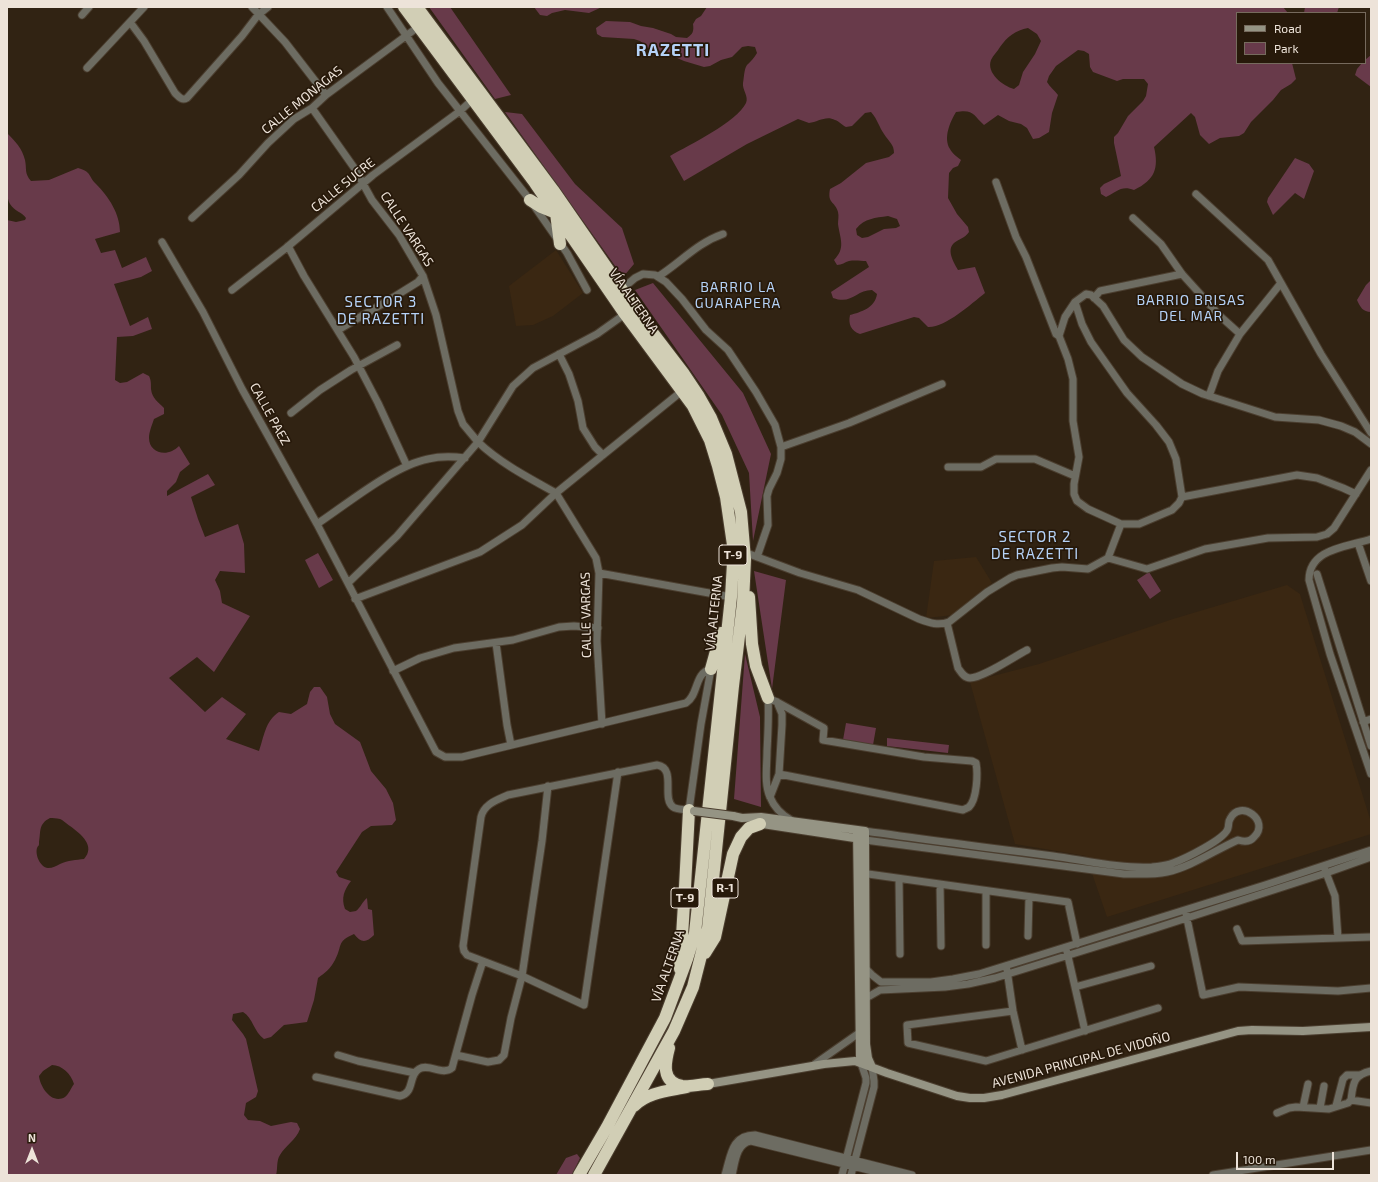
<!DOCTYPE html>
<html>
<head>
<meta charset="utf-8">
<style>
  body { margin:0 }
  #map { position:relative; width:1378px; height:1182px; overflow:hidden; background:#312313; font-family:"Exo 2",sans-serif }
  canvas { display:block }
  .frame { position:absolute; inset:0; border:8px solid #ede3d9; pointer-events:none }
  .legend { position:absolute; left:1236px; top:12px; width:130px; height:52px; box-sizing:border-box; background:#27190a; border:1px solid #766a5d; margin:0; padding:5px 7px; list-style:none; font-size:12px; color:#ede3d9 }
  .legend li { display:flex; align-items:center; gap:8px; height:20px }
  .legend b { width:20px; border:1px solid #766a5d }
  .north { position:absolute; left:12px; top:1130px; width:40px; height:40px; -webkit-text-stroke:3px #27190a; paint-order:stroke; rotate:0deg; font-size:11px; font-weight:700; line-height:16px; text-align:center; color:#ede3d9 }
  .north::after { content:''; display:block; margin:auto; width:14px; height:18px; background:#ede3d9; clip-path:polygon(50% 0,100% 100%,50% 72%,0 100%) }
  .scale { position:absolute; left:1236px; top:1152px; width:98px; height:18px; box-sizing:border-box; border:2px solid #ede3d9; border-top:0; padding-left:5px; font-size:12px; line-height:14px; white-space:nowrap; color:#ede3d9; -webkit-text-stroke:3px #27190a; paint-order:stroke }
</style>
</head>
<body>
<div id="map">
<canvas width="1378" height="1182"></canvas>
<div class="frame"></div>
<ul class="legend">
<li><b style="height:5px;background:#959484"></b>Road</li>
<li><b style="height:11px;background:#683a4a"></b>Park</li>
</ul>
<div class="north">N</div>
<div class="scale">100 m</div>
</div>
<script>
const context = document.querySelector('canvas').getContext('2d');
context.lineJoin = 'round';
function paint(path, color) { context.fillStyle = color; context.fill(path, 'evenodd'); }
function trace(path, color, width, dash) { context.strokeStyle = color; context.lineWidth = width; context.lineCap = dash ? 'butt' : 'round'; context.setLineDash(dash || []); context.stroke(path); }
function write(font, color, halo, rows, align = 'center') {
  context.font = font + ' "Exo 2",sans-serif'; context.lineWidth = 3.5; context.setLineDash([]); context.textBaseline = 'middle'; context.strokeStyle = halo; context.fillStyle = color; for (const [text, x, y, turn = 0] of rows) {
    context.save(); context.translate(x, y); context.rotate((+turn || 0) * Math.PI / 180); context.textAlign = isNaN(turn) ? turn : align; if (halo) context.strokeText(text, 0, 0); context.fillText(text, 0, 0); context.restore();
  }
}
paint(new Path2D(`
  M556,250L583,293L553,316L533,325L516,326L509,286Z
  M976,557L992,583L954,615L926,618L934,561Z
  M1287,585L1300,594L1303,604L1371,822V834L1107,917L1086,856L1015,844L970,682L1039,664L1173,619Z`), '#3a2712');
paint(new Path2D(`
  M429,7H450L511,95L495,99Z
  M534,7H602L589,13L565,10L552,13L547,16L540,15Z
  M707,7H1283L1288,13H1237V63H1292L1296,79L1291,84L1281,90L1273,100L1251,122L1244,133L1239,136L1220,138L1209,144L1200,135L1195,117L1191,113L1154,147C1159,168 1155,180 1134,190C1121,185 1117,192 1106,197L1101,194L1100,188L1104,184L1121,176L1114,143V137L1118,133L1128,116L1143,101L1146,96L1148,84L1144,79H1123L1117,81L1093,72L1090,67L1089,54L1084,51L1078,50L1056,66L1049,76L1047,82C1050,87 1054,90 1058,95L1052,113L1049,132L1039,138L1033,139L1027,128L1021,124L1009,121L998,115L984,125C973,115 974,109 956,112C950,122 943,138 950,149C952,153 957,157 961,160L958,166L953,168L949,173L948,198L957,214L968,227L969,232C964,239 960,238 954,243C946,250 954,263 958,270L975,267L985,293C971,304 945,328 928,327L919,318L914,317L860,334C851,331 848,324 850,315C861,312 875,308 877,294L872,290C856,290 852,305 833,298L831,292L869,267L866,261C861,261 855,260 849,261C845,262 842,265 837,265L834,260C846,248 840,239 838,224C838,220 839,216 838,212C835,201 827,204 830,189L841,183L866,163L889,157L894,153C894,144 889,142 884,134C879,127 878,120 871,112L865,113L852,126L846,127C842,125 839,121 835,120C826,115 818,122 809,123L798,119L747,144L684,181L670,156C689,145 737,122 746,103C749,96 742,90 743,83C744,78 744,69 747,65C751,61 754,58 757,53L755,47L748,46L742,47L732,57L721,60L710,66L704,67L684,61L661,51L649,49L640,41L634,39L602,37L597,34L596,28L606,21L630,22L641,26L653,28L671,34L676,37L687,38C693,34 694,31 693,24L696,19L701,16ZM1028,28L1037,34L1041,41L1035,54L1023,72L1019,85L1014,89C1003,86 986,73 991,60C993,55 998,51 1000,47C1007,37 1016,30 1028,28ZM888,216L897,219L900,226L896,228L884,229L868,237L862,238L857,235L856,229C865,218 875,218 888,216Z
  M1305,7H1339L1337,13H1304Z
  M1371,55V87L1355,75L1357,69L1362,63H1365V60Z
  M505,112L522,114L575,184L622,228L634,264L623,277Z
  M7,133C15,141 22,148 25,160C27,169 24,173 31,181L49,180L78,168C92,172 88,176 96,184C109,197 120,214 120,232L95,239L101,253L115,250L122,268L146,257L152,271L141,277L114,284L130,326L148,317L152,329L133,336L117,337L115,380L120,383L127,382L143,373L149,376C151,380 151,383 151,389C152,398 158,402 164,408V414L154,419C152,425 149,432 149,438C149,450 161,456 172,451C174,450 177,448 179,446L190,464L180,472L176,482L167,491V496L208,474L215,485L191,497L198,519L205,537L238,524L244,544L245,573L220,571L215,580L220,591L222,603L250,616L214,672L197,657L169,678L205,712L222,697L246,714L226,739L259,751C264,737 265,721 279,712L291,714L307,704L310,692L314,687H320L327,697L330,714L335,724L360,742L371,771L386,789L393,803L396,820L392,825L371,826L362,832L336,872L339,877L351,881C344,890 341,898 345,909L350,912L356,911C361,907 362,902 367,898L368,909L372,910L374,935C366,943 361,943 354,934C336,942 343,945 335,960C331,968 325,973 318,978L314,1000L307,1022L284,1025L271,1037L264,1039C254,1032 253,1018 243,1012L233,1014L232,1020L243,1034L246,1039L258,1091L256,1097L246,1103L244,1115L248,1120L260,1121L271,1126L291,1122L297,1123L300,1129C296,1140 285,1146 280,1155C276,1161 278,1169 276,1175H7V220L16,222L25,220L26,218C22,212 14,211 10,204C4,195 7,147 7,133ZM50,818C53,818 56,818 60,819C63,820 67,824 70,826C81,834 96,846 84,859C76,860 68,860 60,864C56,866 53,868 48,868C40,867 35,855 37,848C39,844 39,847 39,842C41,832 38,824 50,818ZM52,1065C62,1065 71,1074 74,1084C71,1088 69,1094 65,1097C52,1105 40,1087 39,1076L43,1071Z
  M1295,158L1309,164L1314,171L1304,199L1295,193L1273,215L1267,202L1268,198Z
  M1371,280V312C1363,312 1360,307 1357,300L1366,285Z
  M653,283L743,393L771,454L753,541L749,473L722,415L635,290Z
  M318,553L333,580L319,588L305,560Z
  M754,571L786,580L772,689Z
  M1149,572L1161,591L1150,599L1137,580Z
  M745,654L760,717L761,807L734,799Z
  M846,723L876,728L873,745L843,740Z
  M887,738L949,745L948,753L887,746Z
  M577,1154L580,1158L572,1175H556L566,1158Z`), '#683a4a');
const street = new Path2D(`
  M252,7L285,42L326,95
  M387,7L438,83L530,200L567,253L587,290
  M82,15L89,7
  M130,22L144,41L175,93C179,97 182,101 187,98L242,36L258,15L268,7
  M87,68L144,7
  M312,108L355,169L372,200L399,235L423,276L436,315L458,411L463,424L478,442L513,386L533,368L597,334L625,314
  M996,182L1016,237L1026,257L1056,334L1059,336
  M1196,194L1268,260L1281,283
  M192,218L239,175L268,143L294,119L312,108L326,95L418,27
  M1133,218L1161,244L1182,274L1220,316L1240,334
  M162,242L203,312L242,389L317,524L436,752L445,757H462L686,703C699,695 694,673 711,669
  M288,246L304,276L354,357L378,403L407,466
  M659,276C681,262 697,243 723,234
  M622,289L635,278L643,274L655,275L666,282L682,299L706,330L728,350L756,392L775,425L781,447V459L777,473L769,489L767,496L768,525L757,557
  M232,290L286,248L373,175L460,111L472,100
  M1094,298L1100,291L1182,274
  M1075,302L1082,324L1091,342L1127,393L1156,425L1169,442L1176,459L1182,497
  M338,330L389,300L418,282L423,276
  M559,354L569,374L578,401L583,428L595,447L603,455
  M1209,396L1218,371L1240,334L1281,283L1321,354L1371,433
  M291,413L320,390L351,370L397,345
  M781,447L849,423L942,384
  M948,467H981L996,459H1035L1075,476
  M556,493L596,558L599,573L597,641L602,724
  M317,524C347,504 393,466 428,459C440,456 452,456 465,458
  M1121,524L1088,509L1077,501L1074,494V484L1079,457L1073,421V379L1068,359L1059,336L1065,317L1075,302L1086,294L1091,295L1103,306L1124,340L1142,357L1182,384L1203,394L1275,417L1319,420L1341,426L1355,432L1371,444
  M1371,539C1348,547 1309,548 1309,580L1330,654L1371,774
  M1358,543L1371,581
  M744,552L800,573L858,590L919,619C930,623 938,626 949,622L987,592L1010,578L1017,575L1052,568L1062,567L1088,569L1108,558L1147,569L1205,549L1268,538L1317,537L1327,534L1334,528L1371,470
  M1108,558L1121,524H1139L1172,510L1179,503L1182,497L1297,475L1317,478L1343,488L1356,494
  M599,573L731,597
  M1317,574L1371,746
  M348,583L397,536L478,442C500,463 529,478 556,493
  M355,599L480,552L522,525L556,493L682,391
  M947,623L958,668C961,672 964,678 970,678C983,678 1015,656 1027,650
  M496,643L507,725L511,745
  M393,671L420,658L454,648L513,640L559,627L574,626L598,628
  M1363,722L1371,719
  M618,772L584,1005L522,976L467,955L464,951L463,946L481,817C484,804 497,800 508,795L657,765C677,768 661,798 673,807C677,810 684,809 689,810L701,724L711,669
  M779,774L963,810C964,809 968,808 969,807C977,799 978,774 976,763L972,761L924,757L823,740L824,728L777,702L768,698C769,716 768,733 767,751C767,766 764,784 770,797C774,807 782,815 791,820
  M770,797L779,774L782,725V714L777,702
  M865,831C927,840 990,848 1053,856C1083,860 1122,869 1152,867C1159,866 1166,866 1173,863C1184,859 1226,839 1228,828C1229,825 1228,822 1230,819C1240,798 1271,821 1254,837C1250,842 1244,842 1238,840C1215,850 1191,867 1167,872C1153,875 1138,874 1124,874L865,840
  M1325,870L1335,896L1338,938
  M861,873L1068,902L1077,944
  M899,879L900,954
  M940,884L941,946
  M1186,914L1203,995L1239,987L1338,991L1371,988
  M1237,929L1242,941L1371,937
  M1028,936L1029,897
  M986,945V891
  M1067,952L1085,1031
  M865,968L872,975L881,982H931L953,979L979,974L1265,885L1371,850
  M1007,970L1013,1011L1022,1050
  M1075,987L1151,966
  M866,998L880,990L945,987L968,984L995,978L1156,928L1326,873L1371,857
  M1013,1011L907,1025L908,1043L986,1061L1158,1008
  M338,1055L358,1061L415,1073
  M456,1055L488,1062L499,1060L504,1055L511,1018L522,976L542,841L548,786
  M812,1066L859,1033
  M316,1077L400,1096C415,1093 408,1075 419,1069C429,1063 443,1076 452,1068L472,995L483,961
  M1351,1100C1353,1084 1353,1075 1371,1071
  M1336,1106L1343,1079L1347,1075H1359
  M1303,1107L1308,1084
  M1320,1108L1324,1086
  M1277,1113L1289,1108L1296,1107L1329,1109L1348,1103L1351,1100L1371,1103
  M725,1175C731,1156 731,1135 755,1135L912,1175
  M732,1175C735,1163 736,1143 751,1141L889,1175
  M842,1175L866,1083V1078L861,1063
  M851,1175L874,1087V1081L872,1067
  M1213,1175L1371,1150`);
const secondary = new Path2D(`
  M733,816L742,818L761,817L865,831L866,1044L868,1058L872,1067
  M756,823L861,839
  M857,830L860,1056L861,1063
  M708,1084L824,1064L855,1061L887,1073L957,1096L970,1098H984L1002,1095L1238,1031L1252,1030L1303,1031L1371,1027`);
const highway = new Path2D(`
  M404,7L535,183L625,314L693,406L710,440L718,466L726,497L733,545V563L731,597L695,933L687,959L665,1018L607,1127L579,1175
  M417,7L553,190L645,323L684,374L698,395L711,418L726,454L741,512L745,559L743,603L733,686L708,928L693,987L674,1031L594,1175
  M530,200L541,207L556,213L560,244
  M749,597L752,644L756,666L768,698
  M711,669L721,633
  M705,953L715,937L733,854L741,837L749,828L760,824
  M680,969L685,887L689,810
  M669,1048C665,1063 661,1082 682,1086C690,1087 700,1084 708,1084
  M634,1106C648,1092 669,1091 687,1087`);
trace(street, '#4b3e2f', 9);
trace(secondary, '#4b3e2f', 10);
trace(highway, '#4b3e2f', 14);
trace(street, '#6d6c62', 7);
trace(secondary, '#959484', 8);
trace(highway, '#d1ceb5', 12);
const secondaryBridge = new Path2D(`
  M694,811L733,816`);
trace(secondaryBridge, '#4b3e2f', 10, []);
trace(secondaryBridge, '#959484', 8);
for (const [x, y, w] of [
  [733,555,28],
  [725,888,26],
  [685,898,28]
]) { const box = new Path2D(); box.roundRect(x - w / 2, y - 10, w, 20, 3); context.fillStyle = '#27190a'; context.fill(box); trace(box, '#ede3d9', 1); }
write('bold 12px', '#ede3d9', null, [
  ["T-9",733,555],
  ["R-1",725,888],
  ["T-9",685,898]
]);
write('13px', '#ede3d9', '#27190a', [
  ["CALLE MONAGAS",302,100,-39],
  ["CALLE SUCRE",343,185,-39],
  ["CALLE VARGAS",407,229,57],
  ["VÍA ALTERNA",634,301,55],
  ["CALLE PAEZ",270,414,61],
  ["VÍA ALTERNA",714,613,-84],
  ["CALLE VARGAS",586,615,-91],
  ["VÍA ALTERNA",668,966,-71],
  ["AVENIDA PRINCIPAL DE VIDOÑO",1081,1060,-15]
]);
context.letterSpacing = '1px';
write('14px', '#b5d2f7', '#27190a', [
  ["BARRIO LA",738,287],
  ["GUARAPERA",738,303],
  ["BARRIO BRISAS",1191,300],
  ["DEL MAR",1191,316]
]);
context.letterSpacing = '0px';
context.letterSpacing = '1px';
write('15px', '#b5d2f7', '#27190a', [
  ["SECTOR 3",381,302],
  ["DE RAZETTI",381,319],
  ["SECTOR 2",1035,537],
  ["DE RAZETTI",1035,554]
]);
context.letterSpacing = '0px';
context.letterSpacing = '1px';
write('bold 17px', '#b5d2f7', '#27190a', [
  ["RAZETTI",673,50]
]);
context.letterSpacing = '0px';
</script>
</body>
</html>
